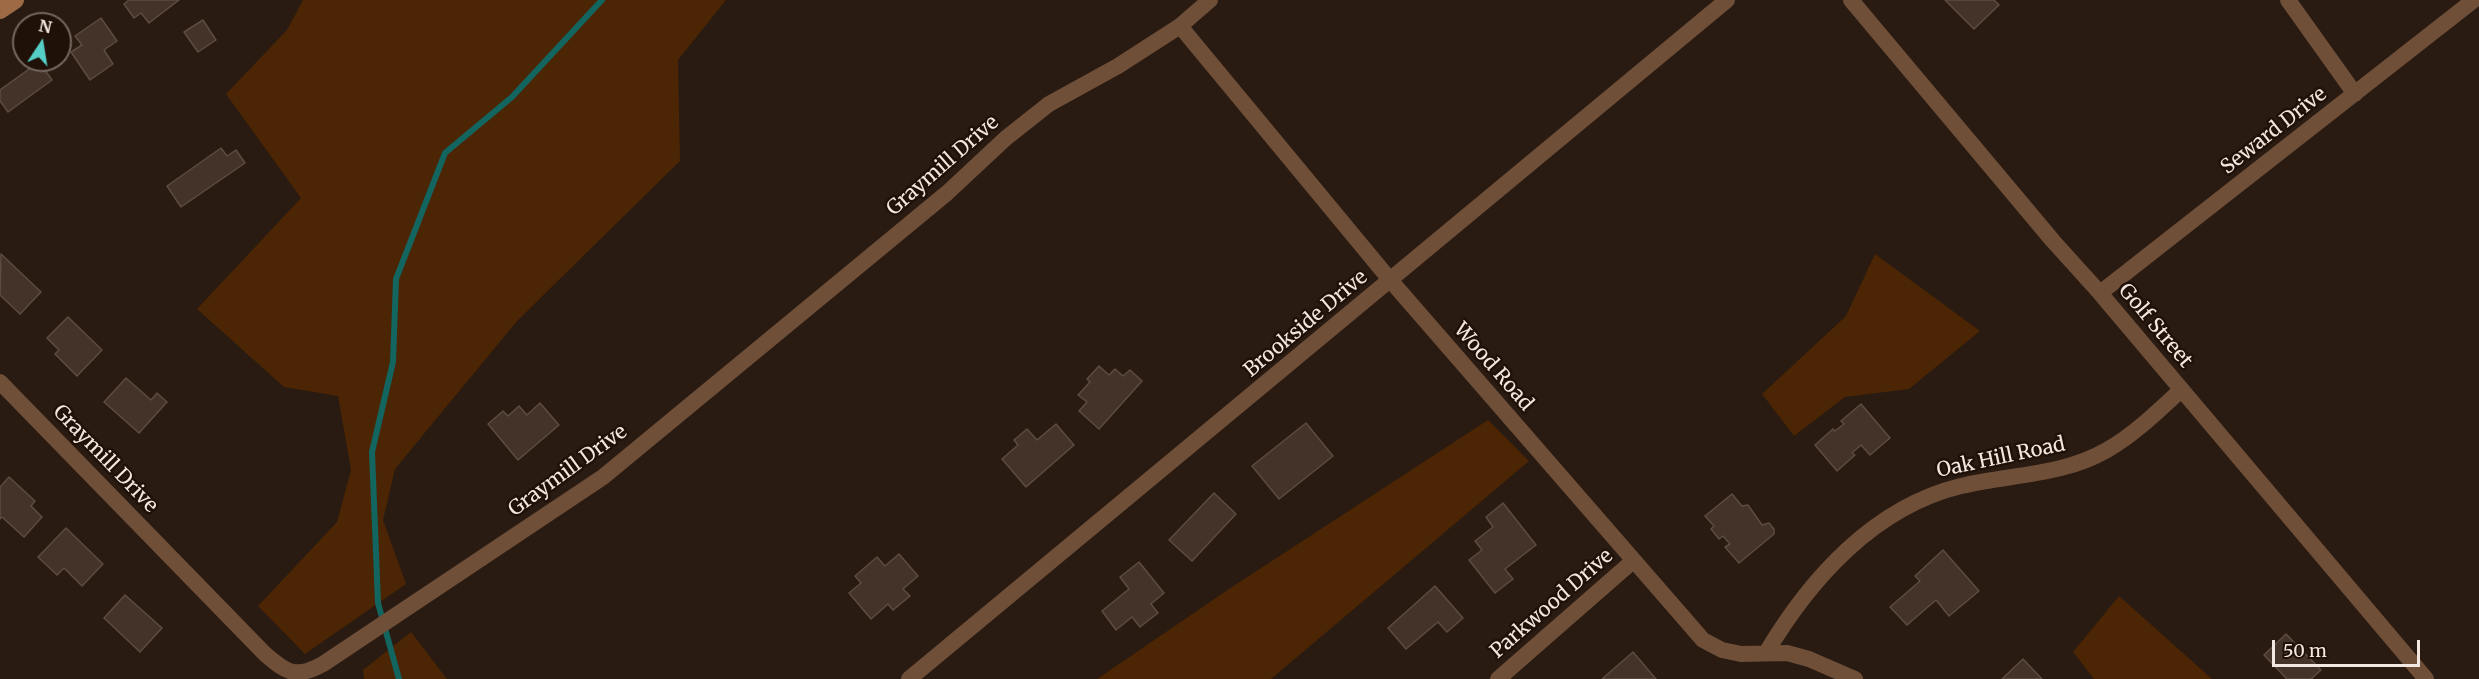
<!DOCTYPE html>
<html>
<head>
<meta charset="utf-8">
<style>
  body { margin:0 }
  #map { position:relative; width:2479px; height:679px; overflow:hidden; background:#291b11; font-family:Merriweather,serif }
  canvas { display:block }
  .north { position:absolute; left:12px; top:12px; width:60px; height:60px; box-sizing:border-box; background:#201108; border:2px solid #74675f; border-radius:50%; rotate:12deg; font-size:16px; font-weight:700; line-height:24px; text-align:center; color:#f2e7e1 }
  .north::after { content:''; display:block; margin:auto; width:21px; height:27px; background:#55cec5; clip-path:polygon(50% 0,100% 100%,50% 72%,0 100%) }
  .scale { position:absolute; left:2272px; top:640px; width:148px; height:27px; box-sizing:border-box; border:3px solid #f2e7e1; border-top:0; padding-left:8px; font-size:18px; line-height:21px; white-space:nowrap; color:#f2e7e1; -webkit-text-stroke:4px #201108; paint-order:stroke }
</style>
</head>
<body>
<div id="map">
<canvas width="2479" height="679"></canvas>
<div class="north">N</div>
<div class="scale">50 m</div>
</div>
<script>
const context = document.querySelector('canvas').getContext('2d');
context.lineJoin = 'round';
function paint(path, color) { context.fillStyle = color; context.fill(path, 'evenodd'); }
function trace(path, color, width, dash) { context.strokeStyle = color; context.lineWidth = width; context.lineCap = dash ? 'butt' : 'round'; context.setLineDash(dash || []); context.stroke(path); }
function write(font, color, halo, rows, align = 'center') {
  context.font = font + ' Merriweather,serif'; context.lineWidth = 5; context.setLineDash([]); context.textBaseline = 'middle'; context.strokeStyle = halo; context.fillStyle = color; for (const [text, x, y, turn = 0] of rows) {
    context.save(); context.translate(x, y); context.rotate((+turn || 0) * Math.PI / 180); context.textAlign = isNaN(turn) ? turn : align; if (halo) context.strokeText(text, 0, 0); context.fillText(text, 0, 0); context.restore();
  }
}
paint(new Path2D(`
  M303,0H726L678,60L680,161L517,321L395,469L383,520L406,584L305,654L258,606L337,522L351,470L338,396L284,387L197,309L301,198L226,94L287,30Z
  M1875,254L1980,331L1909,389L1845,397L1794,436L1762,394L1846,316Z
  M1488,420L1529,461L1271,679H1097L1232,587Z
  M2119,596L2212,679H2094L2073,652Z
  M411,632L447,679H364L363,670Z`), '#4b2504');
trace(new Path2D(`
  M399,679L378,603L372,452L393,362L396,279L445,153L512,97L602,0`), '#136560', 6);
const building = new Path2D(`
  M129,0H179L149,23L141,13L134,18L124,4Z
  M1945,0H1994L1999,5L1974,29Z
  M101,18L117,41L104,50L113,64L90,80L71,52L82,45L75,36Z
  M203,20L216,40L198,52L184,32Z
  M39,62L52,80L8,112L0,101V90Z
  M221,148L227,156L236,150L245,163L181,207L167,186Z
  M1,254L41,292L20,314L0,295Z
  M68,317L102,350L77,376L55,354L59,350L47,338Z
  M1099,366L1109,375L1115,369L1123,376L1130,370L1142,381L1099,429L1079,411L1087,402L1078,395L1090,382L1087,379Z
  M126,378L151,400L157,393L167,402L139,433L104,402Z
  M540,403L559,425L518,460L488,424L503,411L508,416L519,406L527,415Z
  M1861,404L1890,438L1870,455L1861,445L1852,453L1855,455L1837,471L1815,445L1833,429L1835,431L1844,424L1841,421Z
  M1306,423L1333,456L1279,499L1252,466Z
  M1056,424L1074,445L1026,487L1002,459L1018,445L1014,440L1027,429L1037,440Z
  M9,477L35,501L31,506L42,517L24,537L2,517L0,519V487Z
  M1214,493L1236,514L1192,561L1169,540Z
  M1732,494L1742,506L1748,505L1762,525L1769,523L1774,529V534L1739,563L1725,547L1730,544L1723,536L1719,539L1711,529L1714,526L1705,516Z
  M1503,503L1536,545L1505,569L1513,579L1495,593L1469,560L1482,550L1475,541L1493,527L1486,517Z
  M66,528L103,564L82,586L64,568L57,575L38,557Z
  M1943,550L1979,591L1949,616L1936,600L1907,625L1890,607L1920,581L1915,576Z
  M899,554L918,576L903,589L910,596L893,610L888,604L871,619L849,593L861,583L855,576L877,557L885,566Z
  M1139,562L1164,593L1151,604L1158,613L1140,627L1132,617L1116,630L1102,611L1129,589L1120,577Z
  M1435,586L1463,618L1447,632L1438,622L1406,649L1388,628Z
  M125,595L162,628L140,652L104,618Z
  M2286,634L2321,670L2311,679H2287L2264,655Z
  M1633,652L1656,679H1602Z
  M2023,659L2042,679H2002Z`);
paint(building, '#433328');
trace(building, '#5d4c40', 1.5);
trace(new Path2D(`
  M1851,0L2053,241L2100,293L2426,679
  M2288,0L2355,94
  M1180,26L1391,281L1703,640L1722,650L1741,654L1787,653L1809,659L1855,679
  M2100,293L2474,0
  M0,382L265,654C287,673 296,679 323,664L603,477L947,193L1006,138L1049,104L1118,66L1180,26L1210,0
  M1766,653C1810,579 1874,507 1961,486C2011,474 2062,476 2107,450C2135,434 2158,411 2181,390
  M909,679L1727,0
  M1498,679L1633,561`), '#704f39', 16);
trace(new Path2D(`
  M0,10L15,0`), '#9e6a46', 18);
write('20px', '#f2e7e1', '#201108', [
  ["Seward Drive",2274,131,-38],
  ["Graymill Drive",943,166,-41],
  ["Brookside Drive",1306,324,-40],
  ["Golf Street",2155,326,50],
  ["Wood Road",1493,367,49],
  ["Oak Hill Road",2001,458,-12],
  ["Graymill Drive",105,459,46],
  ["Graymill Drive",568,471,-36],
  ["Parkwood Drive",1552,604,-41]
]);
</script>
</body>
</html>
